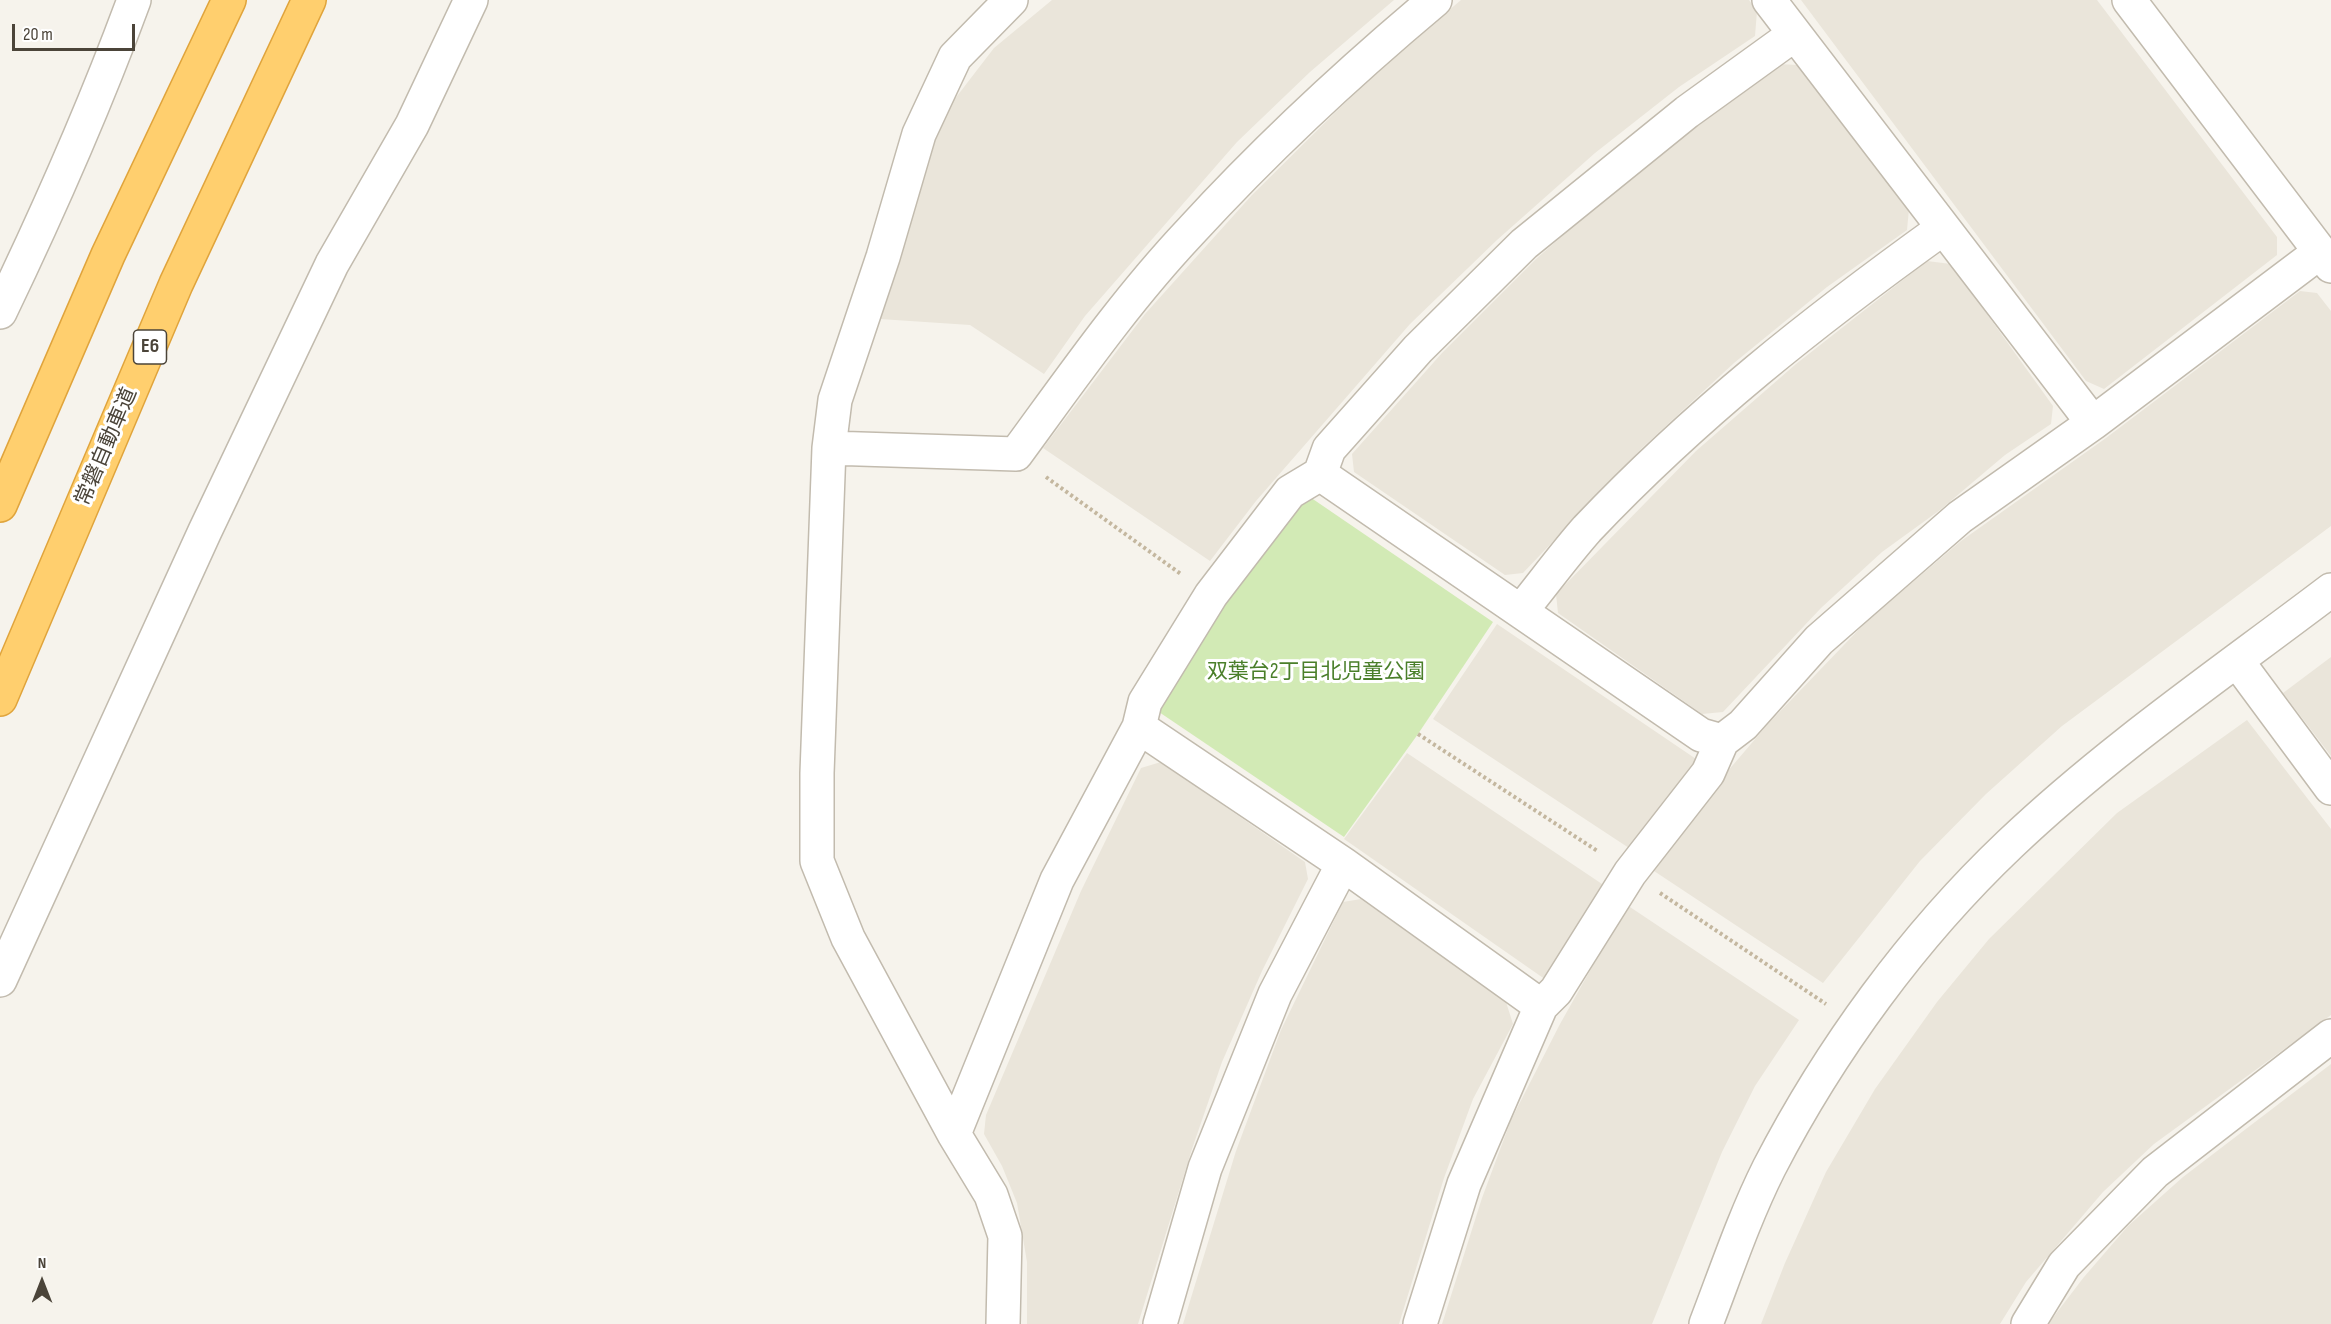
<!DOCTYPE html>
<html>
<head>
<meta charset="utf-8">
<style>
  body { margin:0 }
  #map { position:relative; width:2331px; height:1324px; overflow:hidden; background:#f6f3ec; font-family:"Sofia Sans Condensed",sans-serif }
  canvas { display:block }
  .north { position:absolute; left:12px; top:1252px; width:60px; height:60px; -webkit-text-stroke:4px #fff; paint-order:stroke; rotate:0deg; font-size:16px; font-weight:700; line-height:24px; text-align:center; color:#4b4439 }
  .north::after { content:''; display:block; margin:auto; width:21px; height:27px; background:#4b4439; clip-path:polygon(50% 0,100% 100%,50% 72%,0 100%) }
  .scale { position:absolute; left:12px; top:24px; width:123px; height:27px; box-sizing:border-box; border:3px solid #4b4439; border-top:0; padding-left:8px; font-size:18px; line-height:21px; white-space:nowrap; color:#4b4439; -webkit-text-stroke:4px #fff; paint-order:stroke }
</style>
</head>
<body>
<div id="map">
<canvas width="2331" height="1324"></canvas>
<div class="north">N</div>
<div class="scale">20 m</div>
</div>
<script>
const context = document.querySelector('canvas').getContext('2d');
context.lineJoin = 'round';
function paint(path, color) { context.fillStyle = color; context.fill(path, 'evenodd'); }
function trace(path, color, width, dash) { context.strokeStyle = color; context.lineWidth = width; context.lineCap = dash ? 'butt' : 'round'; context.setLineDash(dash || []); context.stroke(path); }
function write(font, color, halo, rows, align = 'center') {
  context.font = font + ' "Sofia Sans Condensed","Noto Sans JP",sans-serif'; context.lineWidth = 6; context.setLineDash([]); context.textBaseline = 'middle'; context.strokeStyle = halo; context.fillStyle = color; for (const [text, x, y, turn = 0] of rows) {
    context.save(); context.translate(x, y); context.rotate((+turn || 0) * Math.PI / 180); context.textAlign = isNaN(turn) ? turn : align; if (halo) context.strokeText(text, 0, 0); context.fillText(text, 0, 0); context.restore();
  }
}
paint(new Path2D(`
  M1052,0H1394L1310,72L1237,142L1085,316L1044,374L970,325L880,319L928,150L944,113L994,48Z
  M1461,0H1749L1757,11L1755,36L1679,87L1595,153L1497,240L1410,324L1256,501L1210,561L1043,448L1145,314L1252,195L1373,75Z
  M1801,0H2097L2277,237V255L2104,389L2086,381Z
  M1778,64L1797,65L1909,209L1907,230L1827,287L1734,363L1642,448L1523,573L1505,575L1354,472L1352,454L1442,353L1536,259L1610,194Z
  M1927,261L1951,264L2053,406L2051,424L2005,455L1940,510L1882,552L1821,608L1723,712L1702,714L1558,613L1556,594L1696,451L1796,364Z
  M2300,291L2317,293L2331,311V526L2062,726L1986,794L1920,861L1823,983L1651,869L1686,820L1768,724L1866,622L1961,541L2106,438Z
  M1497,624L1699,761L1629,848L1433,719Z
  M2331,657V756L2283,693Z
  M2247,720L2331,829V1015L2154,1144L2103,1192L2026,1282L2000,1324H1761L1785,1263L1826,1172L1875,1089L1937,1002L1989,939L2117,813Z
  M1407,753L1605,886L1549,982L1344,839Z
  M1161,762L1305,862L1308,879L1262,971L1222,1062L1192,1149L1138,1324H1027V1262L1017,1203L1002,1166L984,1134L986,1115L1081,891L1141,768Z
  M1361,899L1506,1002L1513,1024L1473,1099L1444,1178L1399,1324H1183L1236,1151L1281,1030L1343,902Z
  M1627,905L1799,1020L1755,1086L1722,1152L1652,1324H1442L1482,1198L1511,1120L1560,1024Z
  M2331,1064V1324H2048L2084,1277L2128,1226L2183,1177Z`), '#eae5da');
paint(new Path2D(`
  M1304,493L1493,622L1418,734L1344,837L1156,710L1220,604Z`), '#d2eab5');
const minor = new Path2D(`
  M1769,0L2093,423
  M2129,0L2331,266
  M1795,34L1687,112L1524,244L1418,349L1329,449L1320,474L1701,735L1722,741L1743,725L1819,640L1960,517L2093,423L2320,252
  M0,312C49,210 95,106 134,0
  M829,448L1016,454C1071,379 1125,301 1190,232C1266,149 1349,72 1435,0
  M1521,611C1543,584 1564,555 1587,529C1696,414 1814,321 1942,229
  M2237,661L2331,788
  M1139,727L1145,702L1211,595L1290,492L1320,474
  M0,980L205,531L332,264L412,125L471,0
  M1541,1006L1556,991L1630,873L1708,773L1722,741
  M954,1134L1057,880L1139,727L1343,864L1541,1006L1464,1184L1420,1324
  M1003,1324L1005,1236L991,1195L954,1134L848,938L817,861V773L829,448L835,400L883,257L919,134L955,57L1011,0
  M1160,1324L1205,1168L1275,994L1343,864
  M1706,1324C1726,1272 1744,1218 1769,1168C1830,1050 1913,936 2010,844C2109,750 2223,672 2331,590
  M2028,1324L2064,1265L2155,1172L2331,1036`);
const highway = new Path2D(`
  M0,505L108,255L229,0
  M0,699L176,284L309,0`);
trace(minor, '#c2bbae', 36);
trace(highway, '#e0a43c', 36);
trace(new Path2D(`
  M1046,477L1181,574
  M1418,734L1599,852
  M1660,893L1826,1004`), '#c4b79f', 4, [3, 3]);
trace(minor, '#fff', 33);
trace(highway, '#ffcf6e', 33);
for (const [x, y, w] of [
  [150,347,33]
]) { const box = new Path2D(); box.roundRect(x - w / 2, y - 17, w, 34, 4.5); context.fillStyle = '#fff'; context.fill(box); trace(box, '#4b4439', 1.5); }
write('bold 20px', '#4b4439', null, [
  ["E6",150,347]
]);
write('21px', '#4b4439', '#fff', [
  ["常磐自動車道",107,447,-67]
]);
write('21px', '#4a7f2a', '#fff', [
  ["双葉台2丁目北児童公園",1316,673]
]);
</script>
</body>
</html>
